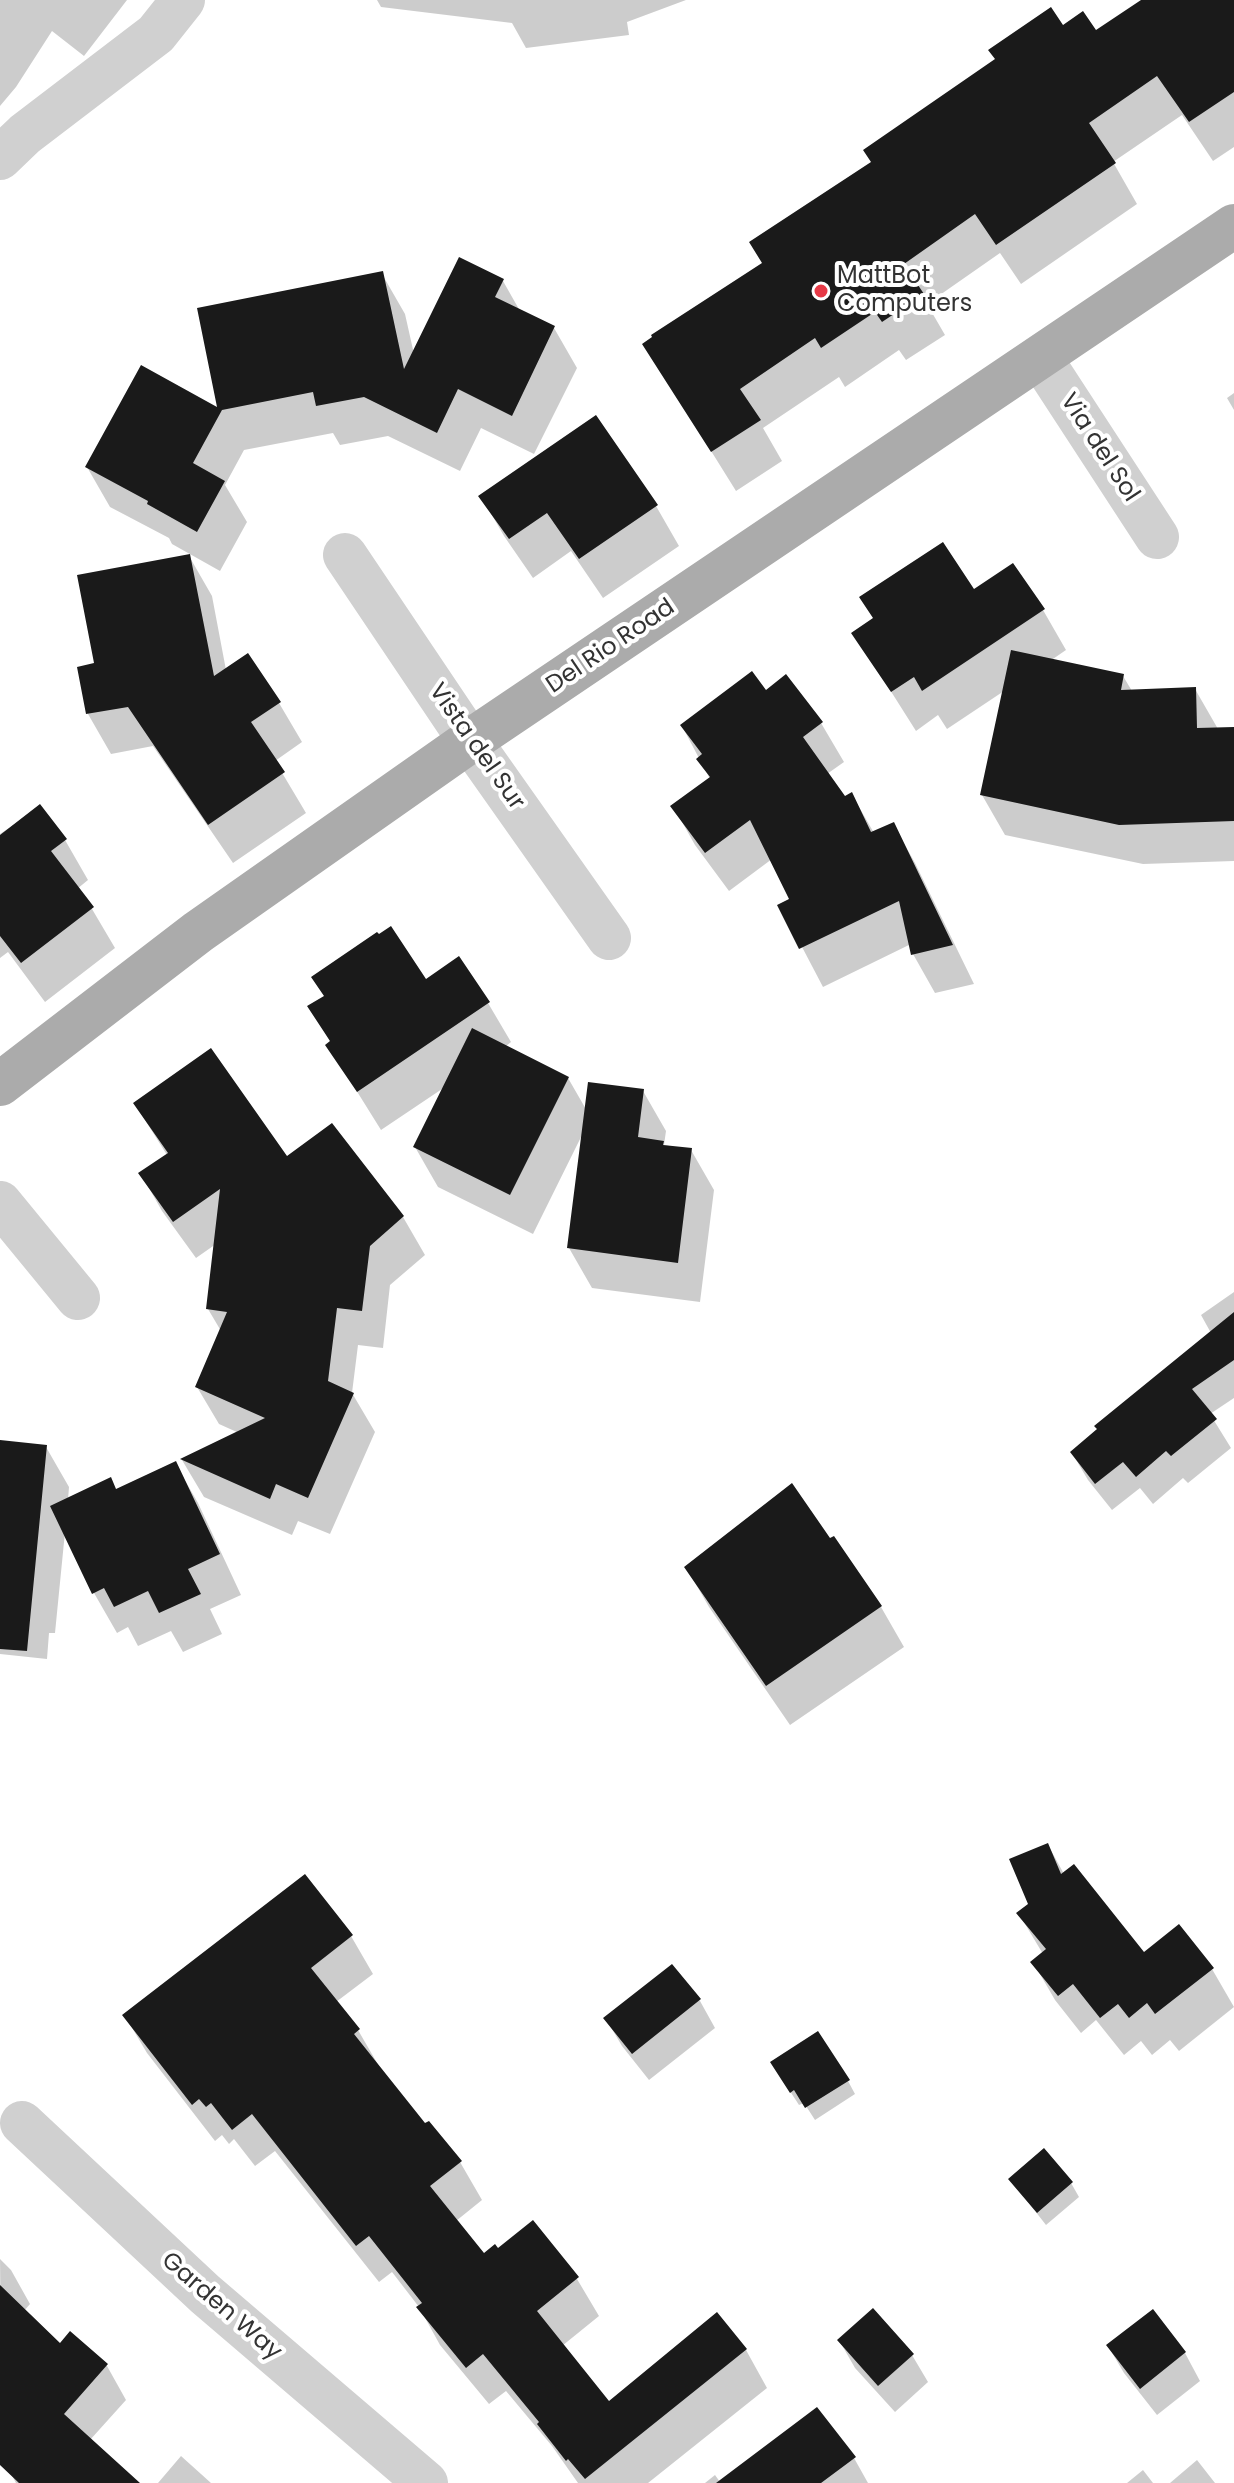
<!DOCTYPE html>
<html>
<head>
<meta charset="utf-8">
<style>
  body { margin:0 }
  canvas { display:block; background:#fff }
</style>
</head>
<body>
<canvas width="1234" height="2483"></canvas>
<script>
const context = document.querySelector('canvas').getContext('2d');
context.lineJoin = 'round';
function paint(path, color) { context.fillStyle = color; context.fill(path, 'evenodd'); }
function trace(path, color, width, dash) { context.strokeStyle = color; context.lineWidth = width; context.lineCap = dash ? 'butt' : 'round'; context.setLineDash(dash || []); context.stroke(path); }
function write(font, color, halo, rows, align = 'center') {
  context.font = font + ' Poppins,sans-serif'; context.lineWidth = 8; context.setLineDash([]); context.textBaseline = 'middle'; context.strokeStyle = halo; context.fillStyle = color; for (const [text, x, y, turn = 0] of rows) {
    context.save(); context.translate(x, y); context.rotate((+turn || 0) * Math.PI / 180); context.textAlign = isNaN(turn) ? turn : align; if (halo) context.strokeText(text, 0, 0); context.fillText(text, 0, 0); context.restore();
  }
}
paint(new Path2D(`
  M0,0H127L84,56L52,31L16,87L0,106Z
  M377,0H686L627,22L629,35L526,48L512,23L381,7Z
  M1144,0H1234V147L1213,161L1182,115L1113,162L1137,204L1021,284L1000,253L927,304L945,335L906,360L899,350L845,387L839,377L763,428L782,461L736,491L645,345L764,264L872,163L1063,28L1096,32Z
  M382,274L405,314L414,354L503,281L520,311L554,328L577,368L534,454L481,428L460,471L388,436L340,445L333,433L244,450L225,485L247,522L220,571L172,544L169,538L110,507L87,467L220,411Z
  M1234,393V410L1227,398Z
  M481,496L656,506L679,546L603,598L571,551L533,578L504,536Z
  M189,556L212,596L226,670L279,703L302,742L275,761L306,813L233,863L153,746L111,754L88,714L80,668L97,665Z
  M974,591L1043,610L1066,650L1050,661L1123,676L1132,691L1195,689L1218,729H1234V861L1143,864L1005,835L982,795L1004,691L947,729L938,715L916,731L854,633Z
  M766,692L821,723L844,762L827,774L845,798L852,795L874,833L893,824L915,863L974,984L935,993L913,954L911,944L823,987L780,905L791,900L772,859L729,891L695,845L673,806L710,779L682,726Z
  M40,807L65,840L88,880L77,889L92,909L115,948L45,1002L8,952L0,958V834Z
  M426,982L488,1003L511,1042L505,1047L568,1078L587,1111L643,1091L666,1131L664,1145L691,1150L714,1190L700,1302L592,1288L569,1248L583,1133L533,1234L438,1187L415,1147L445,1087L381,1130L328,1045L331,1043L310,1007Z
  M135,1104L287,1159L332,1126L403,1217L425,1255L390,1285L383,1348L358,1345L352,1393L375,1432L330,1534L298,1521L292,1535L204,1497L182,1460L239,1433L219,1424L197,1387L221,1331L208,1309L216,1244L196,1258L162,1211L141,1174L167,1155Z
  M1234,1292V1398L1210,1414L1231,1448L1188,1483L1183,1478L1153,1504L1140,1488L1112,1510L1088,1480L1072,1453L1211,1333L1201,1315Z
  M0,1442L46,1447L69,1487L68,1500L117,1491L175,1463L198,1503L241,1595L210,1609L222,1634L183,1652L171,1631L138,1646L128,1627L117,1633L94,1593L65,1532L55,1633H49L47,1659L0,1654Z
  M833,1538L881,1607L904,1647L790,1725L709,1607L686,1567Z
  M1048,1845L1064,1874L1144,1955L1212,1969L1234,2007L1179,2051L1170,2040L1152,2055L1141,2041L1124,2055L1096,2020L1081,2033L1055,2000L1033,1962L1043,1954L1019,1914L1031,1904Z
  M351,1936L373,1974L336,2002L358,2030L380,2068L425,2126L429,2123L460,2162L482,2200L456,2221L484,2256L498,2251L533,2223L577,2279L599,2316L562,2346L608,2403L717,2315L746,2350L767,2388L648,2483H578L552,2446L506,2391L489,2404L440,2345L419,2307L392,2272L379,2282L275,2151L255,2166L234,2139L229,2144L222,2135L215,2141L147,2053L125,2016Z
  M672,1966L700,2001L715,2028L649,2080L622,2046L606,2019Z
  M780,2076L848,2081L855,2094L815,2120L804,2103L799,2105Z
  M1010,2179L1071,2183L1079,2197L1046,2225Z
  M0,2259L11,2270L30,2304L24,2311L60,2345L107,2366L126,2400L90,2440L128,2483H16L2,2457Z
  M1152,2312L1185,2353L1200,2381L1157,2415L1124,2373L1108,2346Z
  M839,2340L912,2355L928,2382L895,2412L855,2368Z
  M181,2456L211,2483H158Z
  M854,2458L868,2483H705L715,2475L720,2482Z
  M1197,2460L1215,2483H1170Z
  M1143,2470L1153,2483H1127Z`), '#0003');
paint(new Path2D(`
  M1141,0H1234V92L1189,122L1157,76L1089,123L1116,163L996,245L975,214L904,264L924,294L882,322L875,312L821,348L815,338L740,389L761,420L711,452L642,344L652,337L651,335L762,263L749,242L871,162L863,150L995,59L988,50L1051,7L1063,25L1083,11L1096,30Z
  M459,257L504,279L495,297L555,326L512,416L458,389L437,433L364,397L316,406L313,392L222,410L193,463L225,481L197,532L147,504L148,501L85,467L141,365L217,407L197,308L383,271L404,369Z
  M596,415L658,505L579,559L547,513L509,539L478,496Z
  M943,542L974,589L1013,563L1045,609L922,691L914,677L891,692L851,633L873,618L859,597Z
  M190,554L214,676L248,653L281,702L251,722L285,772L208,825L128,707L86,714L77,667L94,663L77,575Z
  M1011,650L1124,674L1121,690L1196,687L1197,728L1234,727V821L1119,825L980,795Z
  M752,671L766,690L786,674L823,722L803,737L845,796L852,792L871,832L894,822L953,945L911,955L899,901L799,949L777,905L789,899L750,820L705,853L670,806L710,777L696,759L702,754L680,725Z
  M40,804L67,839L51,851L94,907L21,963L0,936V835Z
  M391,926L426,979L459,956L490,1002L357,1092L325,1045L330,1041L307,1006L324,996L311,977L377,932L379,934Z
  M472,1028L569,1077L510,1195L413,1147Z
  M211,1048L287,1156L332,1123L404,1216L370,1246L362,1311L337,1308L328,1381L354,1393L308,1498L276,1484L270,1499L180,1459L265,1418L195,1387L227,1312L206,1309L220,1189L173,1222L138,1173L168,1153L133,1103Z
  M588,1082L644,1089L638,1137L664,1141L663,1145L692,1148L678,1263L567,1248Z
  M1234,1312V1360L1192,1389L1217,1419L1171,1456L1166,1451L1136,1477L1123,1462L1095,1484L1070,1452L1097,1429L1094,1426Z
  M0,1440L47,1445L27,1651L0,1649Z
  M176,1461L220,1554L188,1569L201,1594L159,1613L148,1591L114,1607L104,1588L92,1594L50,1506L111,1477L116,1489Z
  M792,1483L830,1538L834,1536L882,1606L766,1686L684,1567Z
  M1048,1843L1061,1874L1074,1864L1144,1952L1179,1924L1214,1968L1155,2014L1147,2003L1129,2018L1118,2004L1100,2018L1073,1984L1058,1996L1030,1962L1046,1949L1016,1913L1028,1904L1009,1859Z
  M305,1874L353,1935L311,1968L360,2029L354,2034L425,2123L429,2121L462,2161L430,2186L484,2253L495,2244L498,2248L533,2220L579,2277L537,2311L609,2401L717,2312L747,2349L585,2479L568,2459L566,2461L537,2424L539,2422L483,2354L466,2368L416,2307L422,2303L369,2236L356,2246L252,2114L232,2130L211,2103L206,2107L199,2099L192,2105L122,2015Z
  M672,1964L701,1999L632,2054L603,2018Z
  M818,2031L850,2080L805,2108L794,2090L790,2093L770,2062Z
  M1044,2148L1073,2182L1037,2213L1008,2179Z
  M0,2285L60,2343L70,2331L108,2364L64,2414L140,2483H19L0,2465Z
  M873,2308L914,2354L878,2386L837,2340Z
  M1153,2309L1186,2352L1140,2389L1106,2345Z
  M817,2407L856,2457L821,2483H716Z`), '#1a1a1a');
trace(new Path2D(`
  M0,158L25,134L156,34L183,0
  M1041,359L1157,537
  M345,555L470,741L609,938
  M0,1203L78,1298
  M22,2123L205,2294L426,2483`), '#d0d0d0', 44);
trace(new Path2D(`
  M0,1084L198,932L470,741L1234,226`), '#ababab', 44);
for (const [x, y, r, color] of [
  [821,291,8,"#e63946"]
]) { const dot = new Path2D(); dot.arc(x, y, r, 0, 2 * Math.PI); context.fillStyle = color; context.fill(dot); trace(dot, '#fff', 3); }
write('24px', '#333', '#fff', [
  ["MattBot",837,277],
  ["Computers",837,305]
], 'left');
write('24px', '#333', '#fff', [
  ["Via del Sol",1099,448,57],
  ["Del Rio Road",611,647,-34],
  ["Vista del Sur",476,747,55],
  ["Garden Way",221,2307,41]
]);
</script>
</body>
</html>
